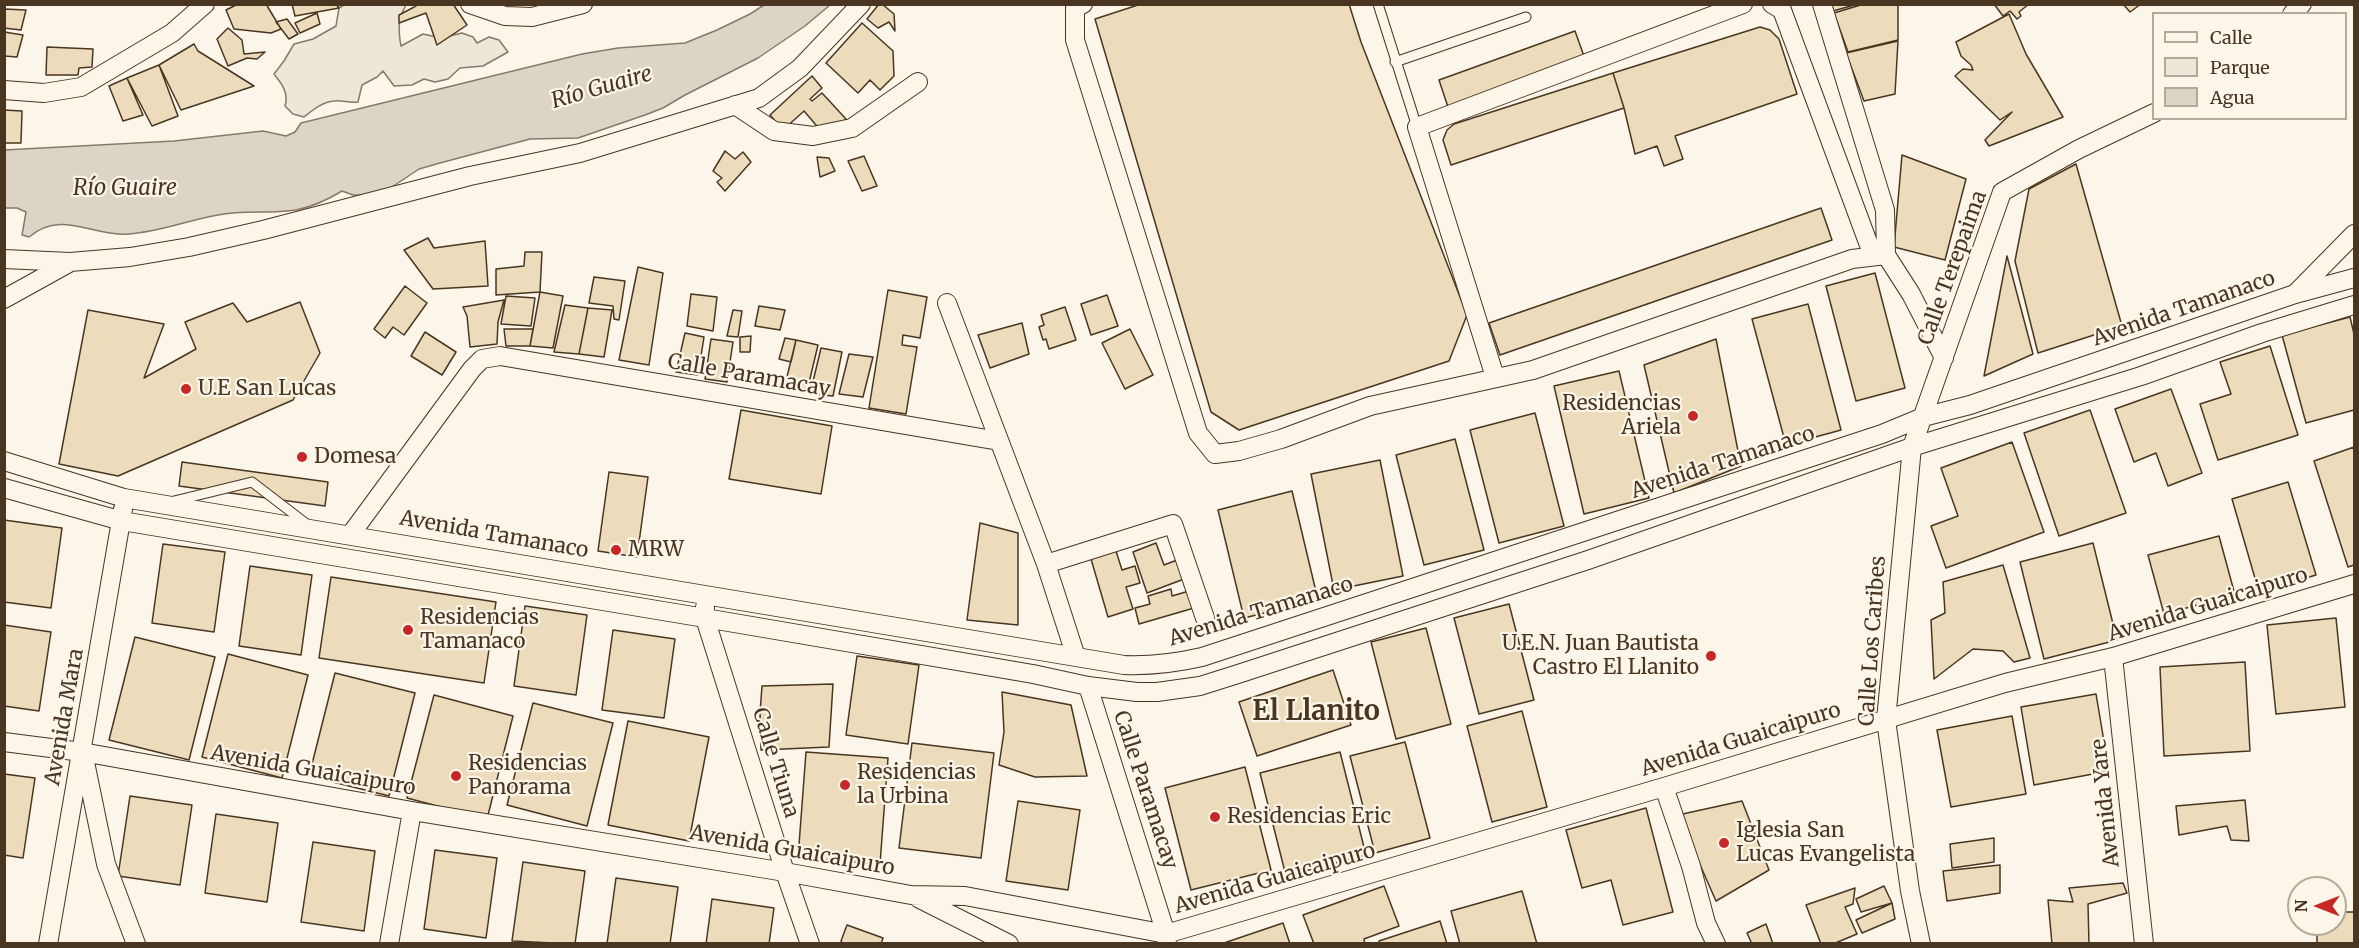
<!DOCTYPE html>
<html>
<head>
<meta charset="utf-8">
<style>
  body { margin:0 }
  #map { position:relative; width:2359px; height:948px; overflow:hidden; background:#fbf6e9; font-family:Merriweather,serif }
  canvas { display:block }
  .frame { position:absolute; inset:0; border:6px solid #4a3520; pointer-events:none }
  .legend { position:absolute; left:2152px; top:12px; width:195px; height:108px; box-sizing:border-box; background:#fbf6e9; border:2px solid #b4a999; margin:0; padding:8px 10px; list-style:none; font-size:18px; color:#4a3520 }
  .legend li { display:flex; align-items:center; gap:12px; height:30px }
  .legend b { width:30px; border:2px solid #b4a999 }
  .north { position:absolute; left:2287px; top:876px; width:60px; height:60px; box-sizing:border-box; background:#fbf6e9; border:2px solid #b4a999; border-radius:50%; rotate:270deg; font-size:16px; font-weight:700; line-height:24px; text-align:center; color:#4a3520 }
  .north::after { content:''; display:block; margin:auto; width:21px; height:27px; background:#c62828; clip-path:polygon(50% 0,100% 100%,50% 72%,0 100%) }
</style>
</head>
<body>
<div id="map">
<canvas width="2359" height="948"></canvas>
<div class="frame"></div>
<ul class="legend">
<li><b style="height:8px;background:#fbf6e9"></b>Calle</li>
<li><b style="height:16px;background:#ede6d9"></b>Parque</li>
<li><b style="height:16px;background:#dcd4c6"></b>Agua</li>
</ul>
<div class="north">N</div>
</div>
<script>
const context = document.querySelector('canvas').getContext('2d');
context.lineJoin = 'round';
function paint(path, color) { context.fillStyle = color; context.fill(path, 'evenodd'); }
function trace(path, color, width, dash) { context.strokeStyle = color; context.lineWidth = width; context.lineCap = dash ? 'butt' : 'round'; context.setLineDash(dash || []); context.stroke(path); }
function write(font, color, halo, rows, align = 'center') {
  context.font = font + ' Merriweather,serif'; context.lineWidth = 4.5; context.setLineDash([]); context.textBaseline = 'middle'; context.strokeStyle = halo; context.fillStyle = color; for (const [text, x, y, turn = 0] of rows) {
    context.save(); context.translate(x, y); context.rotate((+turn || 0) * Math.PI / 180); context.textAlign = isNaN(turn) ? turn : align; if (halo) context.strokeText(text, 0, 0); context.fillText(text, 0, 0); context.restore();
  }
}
const green = new Path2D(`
  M344,5H406C398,19 398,30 401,46L423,34L441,38L462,33L473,37L477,43L489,37L499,40L508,52L483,66L460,68L448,79L435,82L424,79L412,85L394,86L383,71L377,77L362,85L358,102C349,103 342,100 334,101C322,102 313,110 304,117L293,114L285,106C289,93 282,84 274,74L284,61L294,44L313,39L336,26L339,8Z`);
paint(green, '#ede6d9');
trace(green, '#887966', 1.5);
const water = new Path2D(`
  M764,5H830L805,26L758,58L685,95L663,108L645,115L578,138L530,139L440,163L419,169L389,189L368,195H353L342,191C329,199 311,207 296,210C270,214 244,210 218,215C189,220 159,232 129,234C93,237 62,209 29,237L22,235L26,212L17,208H5L4,150L174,141L263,131L286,136L295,132L301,123L582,54L618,48L685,43L717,30L750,14Z`);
paint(water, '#dcd4c6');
trace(water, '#887966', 1.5);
const building = new Path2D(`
  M238,4H266L281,29L271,33L234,29L226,10Z
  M292,4H336L339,8L295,16Z
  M453,4L467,25L437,45L426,13L399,23V15L416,6L406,4Z
  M879,4H882L894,14L895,31L889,22L878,28L867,19Z
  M1349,4L1361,42L1467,315L1449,361L1239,430L1211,412L1095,19L1138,5Z
  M1831,4H1858L1833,11Z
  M1864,4H1898V40L1848,52L1834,13Z
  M1994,4H2029L2019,12L2021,16L2017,19L2010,11L2003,16Z
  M2123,4H2141L2130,12Z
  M4,9L26,10L21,30L4,28Z
  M317,13L320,24L300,33L295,23Z
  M2009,14L2026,54L2063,117L1989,146L1985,140L2012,112L2000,120L1955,76L1963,69L1973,70L1971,65L1961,56L1956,42Z
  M287,19L298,34L289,39L276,22Z
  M862,23L893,51L894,76L880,90L870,80L858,93L826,63Z
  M1760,27L1770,30L1779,39L1797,94L1675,136L1683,159L1664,166L1657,146L1635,154L1624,108L1613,73Z
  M228,28L242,40L244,54L265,52L257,59L247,58L228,66L217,39Z
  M1575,31L1585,59L1448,107L1439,80Z
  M4,32L23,35L17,57L4,56Z
  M1898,41L1895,94L1864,101L1846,53Z
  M194,44L198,51L254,86L181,110L159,65Z
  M47,47L93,49L92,67L79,68L78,75H46Z
  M159,65L178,116L152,126L127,78Z
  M1613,73L1624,108L1451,165L1443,140L1447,130L1454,124Z
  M812,76L822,88L810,99L812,101L822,93L846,119L836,128L822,132L804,111L783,130L770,115Z
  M127,78L143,115L123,121L109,86Z
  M4,110L22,111L21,143H4Z
  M725,151L735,159L743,152L751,162L725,191L717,182L722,178L713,171Z
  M1902,155L1966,179L1945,260L1894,247Z
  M864,156L877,186L862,191L848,161Z
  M817,157L829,158L835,171L820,177Z
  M2076,164L2122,326L2038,353L2015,261L2029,189Z
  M1821,208L1832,240L1500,355L1489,323Z
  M428,238L434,248L485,241L488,286L433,289L404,250Z
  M525,252H542L540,292L496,295V269L524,266Z
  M2007,256L2033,354L1984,376Z
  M638,267L663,273L649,365L619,360Z
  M1875,273L1905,388L1856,401L1826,286Z
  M594,277L625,281L619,320L614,319L613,306L589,303Z
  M405,286L427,303L404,335L393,327L385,338L374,329Z
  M888,290L927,297L920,338L903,335L902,345L917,347L906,414L869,408Z
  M540,292L563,296L553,348L530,346Z
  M691,294L717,297L713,331L687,326Z
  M1107,295L1118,326L1091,335L1081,304Z
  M506,296L535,298L531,326L501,324Z
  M504,300L498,322L497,344L470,347L467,316L463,307Z
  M300,302L320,353L293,400L118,476L59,464L88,310L164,324L144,378L196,349L185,322L233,303L247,322Z
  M1808,304L1841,430L1786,445L1752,319Z
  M565,305L588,308L579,354L554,352Z
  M759,306L785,310L780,330L755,326Z
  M1065,307L1076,340L1049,349L1046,339L1043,340L1039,327L1044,325L1041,315Z
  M588,308L612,310L604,357L579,354Z
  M733,310L742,311L738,337L727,336Z
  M2350,317L2354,334V410L2306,423L2282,335Z
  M1022,323L1029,354L990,368L978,335Z
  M504,329H533L530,346H506Z
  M1130,329L1153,375L1125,389L1102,343Z
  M425,332L456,352L442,375L411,356Z
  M685,333L704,337L698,375L676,372Z
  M751,336L750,352H740V337Z
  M785,338L796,340L791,362L779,359Z
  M711,339L733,342L727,382L705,379Z
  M1716,339L1741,466L1674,493L1644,365Z
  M796,340L818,345L807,391L784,389Z
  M2270,346L2298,435L2218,460L2200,404L2231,394L2220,362Z
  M821,348L842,352L833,396L810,394Z
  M849,354L873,357L863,397L839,394Z
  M1619,371L1649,498L1584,514L1554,386Z
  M2171,389L2202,473L2168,486L2156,453L2134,462L2115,409Z
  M741,410L832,426L821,494L729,479Z
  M2090,410L2126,513L2059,536L2024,433Z
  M1535,413L1564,526L1499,543L1470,430Z
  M1455,439L1484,550L1424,565L1396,455Z
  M2012,442L2044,532L1946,568L1931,526L1958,516L1941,468Z
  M2354,447V565L2348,567L2314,461Z
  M1380,460L1403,576L1334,590L1311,474Z
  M182,462L328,482L325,506L179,486Z
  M609,472L648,477L637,557L598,551Z
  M2288,482L2316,575L2259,592L2232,499Z
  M1292,491L1318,600L1244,618L1218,510Z
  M4,520L62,528L51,608L4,602Z
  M980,523L1018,533V625L967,620Z
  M2219,536L2235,595L2164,614L2148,555Z
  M1156,543L1164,565L1177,560L1184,579L1147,593L1133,552Z
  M2093,543L2117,640L2044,659L2020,562Z
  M163,544L225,552L214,632L152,623Z
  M1116,551L1122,570L1135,566L1140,583L1126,587L1133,609L1108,617L1091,559Z
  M2003,565L2030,658L2014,662L2003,651L1973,649L1934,679L1931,620L1945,613L1943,582Z
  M250,566L312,575L301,655L239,646Z
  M331,577L496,602L484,683L319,658Z
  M1171,589L1172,596L1189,591L1194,608L1139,624L1135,608L1150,604L1148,596Z
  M1509,604L1534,700L1479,714L1454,618Z
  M525,606L587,615L576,695L514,686Z
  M2336,618L2345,707L2276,714L2267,625Z
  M4,625L51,632L39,711L4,706Z
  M1426,628L1451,724L1396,739L1371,642Z
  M613,630L675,639L664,718L602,710Z
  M135,637L215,657L189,760L109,740Z
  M228,654L308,675L282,778L202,757Z
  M857,656L919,665L908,744L846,735Z
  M2245,662L2250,751L2164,756L2160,667Z
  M1333,670L1351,725L1257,756L1239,702Z
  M335,673L415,693L389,796L309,776Z
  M833,684L829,747L761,750L760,713L762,686Z
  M1002,692L1071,705L1087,776L1035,777L999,765L1004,732Z
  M2096,694L2109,771L2034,785L2021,707Z
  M434,695L513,716L487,819L407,798Z
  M533,703L613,723L587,826L507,805Z
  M1522,711L1547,807L1492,822L1467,726Z
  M2012,716L2026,794L1951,807L1937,730Z
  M628,721L709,737L689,841L608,825Z
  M1405,742L1430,838L1375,853L1350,756Z
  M912,743L994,753L981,858L899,848Z
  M806,752L888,758L880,864L798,858Z
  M1340,752L1366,855L1286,876L1260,773Z
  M1245,767L1271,870L1191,890L1165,788Z
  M4,774L35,778L23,858L4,855Z
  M130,796L192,805L180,885L118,876Z
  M2245,800L2249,841L2231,840L2227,826L2179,835L2176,806Z
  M1018,801L1080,810L1068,890L1006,881Z
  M1742,801L1769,870L1716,901L1678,815Z
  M1646,808L1673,912L1623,925L1611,880L1582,888L1566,830Z
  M216,814L278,823L267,902L205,893Z
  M1994,838V862L1952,868L1950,844Z
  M313,842L375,851L364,931L301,922Z
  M435,850L497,858L486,938L424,929Z
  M523,862L585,871L575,944L512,941Z
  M2000,865V893L1947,901L1943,871Z
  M616,878L678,887L670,944H607Z
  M2123,883L2127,893L2088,904L2089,944H2052L2048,900L2073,902L2069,888Z
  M1384,886L1399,926L1364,939L1365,944H1314L1303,915Z
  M1884,886L1892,903L1861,912L1856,899Z
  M1855,888L1853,904L1845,907L1857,934L1833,944H1821L1806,905Z
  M1522,891L1537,944H1460L1451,911Z
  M712,899L774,908L769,944H706Z
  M1892,903L1895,919L1862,933L1856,920Z
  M2335,912H2354V944H2317V924H2335Z
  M1440,921L1447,944H1380L1379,941Z
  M1283,923L1290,944H1221Z
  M1766,924L1773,944H1752L1747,933Z
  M847,925L883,938L881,944H843L841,941Z`);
paint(building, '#ecdcbc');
trace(building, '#4a3520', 1.5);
const lane = new Path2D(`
  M1378,4L1417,127
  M1395,62L1526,17
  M174,501L252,482L308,525`);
const street = new Path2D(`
  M470,4L505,16L532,17L583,4
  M1083,4L1075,8V40L1198,433L1215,454L1239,451L1281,439L1370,406L1533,370L1852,259L1886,255
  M1772,4L1782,10L1873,256
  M1822,4L1885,210L1886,255L1911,294L1944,358
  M2292,14L2302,4
  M4,90L44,93L81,87L172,33L205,4
  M735,105L774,131L813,136L852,128L918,82
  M4,259L70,262L130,257L189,247L263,230L470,176L580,153L759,98L800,68L861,4
  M2296,293L2354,234
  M4,299L69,263
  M947,303L1046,564L1076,657
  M1495,377L1417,127L1743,4
  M4,461L124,498L1124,665C1152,666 1176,663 1202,657L1882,434L1923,417L1970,405L2295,294L2354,278
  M4,488L122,521L705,618L1033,674L1088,686L1137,692H1157L1200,686L1238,674L1588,560L1912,447L2141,376L2262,333L2354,305
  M351,534L472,369L482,359L500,356L999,441
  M1046,564L1173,524L1205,618
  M705,607V618L785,872L810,944
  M2113,657L2144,944
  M1088,686L1166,934L1167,944
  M4,742L82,752L412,811L785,872L911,895L965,896L1166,934L1664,787L2005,683L2113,657L2354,584
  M85,762L106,864L136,944
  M1664,787L1691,866L1706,923L1716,944
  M918,898L1009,944
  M48,944L123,509
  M389,944L412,811
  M1921,944L1910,891L1886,720L1912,447L2002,192L2079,149L2154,113`);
trace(lane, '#4a3520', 11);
trace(street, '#4a3520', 20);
trace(lane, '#fbf6e9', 9);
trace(street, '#fbf6e9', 18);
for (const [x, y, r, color] of [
  [186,389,6,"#c62828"],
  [1693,416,6,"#c62828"],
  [302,457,6,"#c62828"],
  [616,550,6,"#c62828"],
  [408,630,6,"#c62828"],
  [1711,656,6,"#c62828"],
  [456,776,6,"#c62828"],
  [845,785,6,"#c62828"],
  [1215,817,6,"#c62828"],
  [1724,843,6,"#c62828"]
]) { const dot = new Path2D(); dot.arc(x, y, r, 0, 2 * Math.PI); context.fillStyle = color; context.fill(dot); trace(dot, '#fbf6e9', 2); }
write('21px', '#4a3520', '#fbf6e9', [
  ["Calle Terepaima",1953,268,-70],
  ["Avenida Tamanaco",2184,309,-19],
  ["Calle Paramacay",749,376,10],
  ["Avenida Tamanaco",1723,463,-18],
  ["Avenida Tamanaco",494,535,10],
  ["Avenida Guaicaipuro",2208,605,-17],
  ["Avenida Tamanaco",1261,612,-17],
  ["Calle Los Caribes",1873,641,-86],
  ["Avenida Mara",65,717,-80],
  ["Avenida Guaicaipuro",1741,740,-17],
  ["Calle Tiuna",775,763,73],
  ["Avenida Guaicaipuro",313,771,10],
  ["Calle Paramacay",1145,790,72],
  ["Avenida Yare",2106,803,-96],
  ["Avenida Guaicaipuro",792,851,10],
  ["Avenida Guaicaipuro",1275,879,-16]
]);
write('21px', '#4a3520', '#fbf6e9', [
  ["U.E San Lucas",198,389],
  ["Residencias",1681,404,"right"],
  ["Ariela",1681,428,"right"],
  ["Domesa",314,457],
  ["MRW",628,550],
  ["Residencias",420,618],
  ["Tamanaco",420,642],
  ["U.E.N. Juan Bautista",1699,644,"right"],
  ["Castro El Llanito",1699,668,"right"],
  ["Residencias",468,764],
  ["Panorama",468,788],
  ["Residencias",857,773],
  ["la Urbina",857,797],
  ["Residencias Eric",1227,817],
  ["Iglesia San",1736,831],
  ["Lucas Evangelista",1736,855]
], 'left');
write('italic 22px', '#4a3520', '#fbf6e9', [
  ["Río Guaire",602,88,-16],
  ["Río Guaire",125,189]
]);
write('bold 27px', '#4a3520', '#fbf6e9', [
  ["El Llanito",1316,712]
]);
</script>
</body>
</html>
